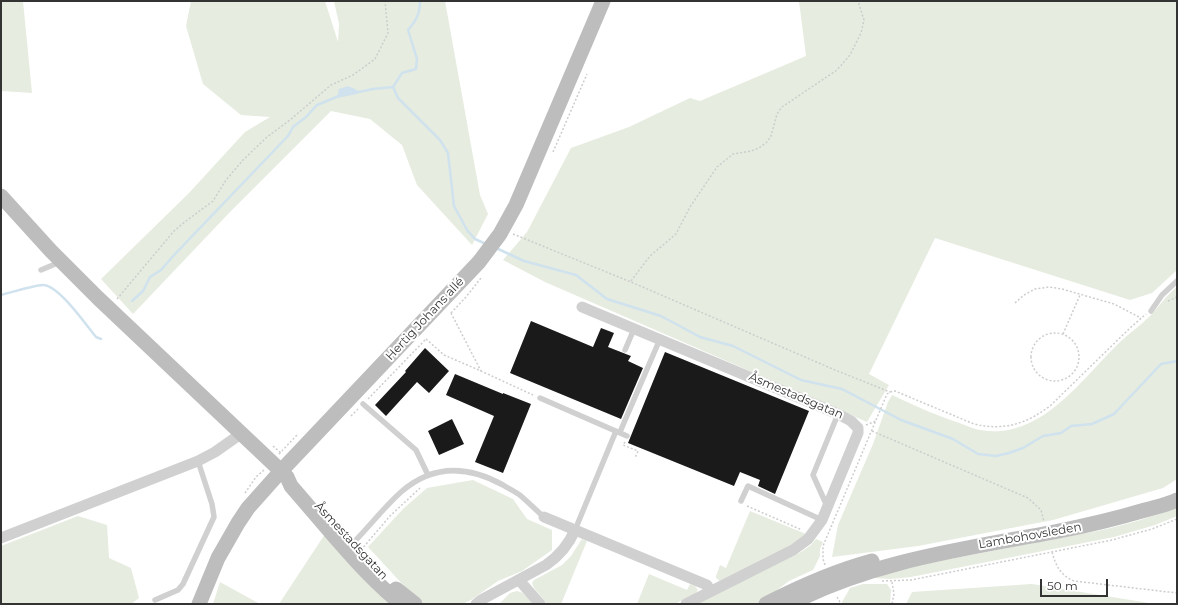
<!DOCTYPE html>
<html>
<head>
<meta charset="utf-8">
<style>
  body { margin:0 }
  #map { position:relative; width:1178px; height:605px; overflow:hidden; background:#fff; font-family:Montserrat,sans-serif }
  canvas { display:block }
  .frame { position:absolute; inset:0; border:2px solid #333; pointer-events:none }
  .scale { position:absolute; left:1040px; top:579px; width:68px; height:18px; box-sizing:border-box; border:2px solid #333; border-top:0; padding-left:5px; font-size:12px; line-height:14px; white-space:nowrap; color:#333; -webkit-text-stroke:3px #fff; paint-order:stroke }
</style>
</head>
<body>
<div id="map">
<canvas width="1178" height="605"></canvas>
<div class="frame"></div>
<div class="scale">50 m</div>
</div>
<script>
const context = document.querySelector('canvas').getContext('2d');
context.lineJoin = 'round';
function paint(path, color) { context.fillStyle = color; context.fill(path, 'evenodd'); }
function trace(path, color, width, dash) { context.strokeStyle = color; context.lineWidth = width; context.lineCap = dash ? 'butt' : 'round'; context.setLineDash(dash || []); context.stroke(path); }
function write(font, color, halo, rows, align = 'center') {
  context.font = font + ' Montserrat,sans-serif'; context.lineWidth = 4; context.setLineDash([]); context.textBaseline = 'middle'; context.strokeStyle = halo; context.fillStyle = color; for (const [text, x, y, turn = 0] of rows) {
    context.save(); context.translate(x, y); context.rotate((+turn || 0) * Math.PI / 180); context.textAlign = isNaN(turn) ? turn : align; if (halo) context.strokeText(text, 0, 0); context.fillText(text, 0, 0); context.restore();
  }
}
paint(new Path2D(`
  M1,1H23L32,93L1,91Z
  M191,1H325L338,42L339,24L334,1H445L480,195L488,214L472,245L417,185L402,145L370,119L331,111L230,212L133,314L101,279L189,193L245,132L270,117L241,115L203,84L186,26Z
  M799,1H1175L1177,6V270L1152,293L1130,300L935,238L869,374L889,385L867,422L545,282L503,260L527,232L571,148L629,127L690,98L700,101L806,56Z
  M1177,287V479L1163,488L1053,520L918,546L832,557L838,525L873,444L888,402L892,395C915,406 938,416 962,424C968,426 974,429 980,430C1040,441 1081,380 1118,344C1128,334 1140,326 1150,316C1160,306 1165,296 1177,287Z
  M473,480L513,499L527,519L552,530V550L522,571L498,581L471,600L462,604H426L418,601L368,547L403,509L427,488Z
  M1177,506V516L1155,525L1114,537L911,577L890,579L875,578V575L903,568L1102,530C1128,524 1153,517 1177,506Z
  M750,511L806,534C781,554 748,566 720,581L716,578V576L720,565L726,568Z
  M78,516L107,525L109,558L131,568L139,598L131,604H1V546Z
  M325,534L389,604H279Z
  M582,539L587,541L561,604H547L534,588L532,583L534,580L562,565L571,556Z
  M816,539L823,542L820,549V556L813,570L789,581L764,600L756,604H697L801,552L811,545Z
  M649,574L687,590L690,584L695,586L698,590L696,593L675,604H637Z
  M220,582L260,604H213Z
  M863,584H887L891,590L890,604H843L842,602L850,588Z
  M1032,584L1155,604H906L912,592Z
  M517,591L523,593L534,604H499L510,593Z`), '#e6ecdf');
paint(new Path2D(`
  M348,86L357,90V94L337,98L339,89Z`), '#cfe2ee');
trace(new Path2D(`
  M420,1C420,14 416,21 408,30L417,59L416,69L402,73L393,87L398,98L440,140L448,153L454,206L467,230L475,239L486,244
  M354,93L373,89L393,87
  M496,248L524,261L576,275L607,299L661,316L700,337L733,346L801,380L842,389L901,420L953,439L978,454L996,456L1009,453L1023,448L1043,436L1061,433L1071,426L1092,424L1114,414L1161,364L1177,361
  M1,295C9,293 38,284 44,285C60,287 86,325 96,337L101,339
  M132,301L143,291L150,277L161,270L175,254L288,136L293,127L306,117L317,105L339,96`), '#cfe2ee', 2.5);
paint(new Path2D(`
  M531,321L593,347L601,328L614,333L608,347L631,356L628,361L643,368L621,419L510,373Z
  M425,348L449,371L429,393L417,382L386,416L375,405L406,372L405,371Z
  M665,352L809,411L775,494L758,486L760,480L740,472L734,486L628,443Z
  M455,374L503,394V393L531,404L503,473L475,462L494,416L446,395Z
  M452,419L464,444L439,455L428,431Z`), '#1a1a1a');
trace(new Path2D(`
  M553,152L587,74
  M513,234L631,282L835,370L890,392
  M631,281L650,256L676,234L690,207L717,167L733,154L751,151L759,148L767,142L771,136L777,114L782,107L837,70L850,55L861,33L864,20L858,1
  M117,299L174,231L186,221L213,201L226,180L243,160L267,137L290,120L331,85L353,75L375,59L388,33L385,1
  M1168,301L1177,297
  M1015,303L1024,295L1035,289L1049,287L1062,289L1114,304L1141,318
  M451,313L466,297L481,278
  M451,313L481,371
  M1031 357a24 24 0 1 1 48 0a24 24 0 1 1-48 0Z
  M1063,334L1080,295
  M426,339L444,355L481,371L533,395
  M368,399L426,339
  M351,416L358,409
  M866,425L876,421
  M872,431L1028,498L1041,510L1044,522
  M625,442L623,445L638,451L635,458
  M273,446L281,453
  M279,454L297,435
  M245,493L256,477L264,470
  M747,506L802,530
  M361,550L390,516L420,488
  M1052,552C1056,566 1060,575 1074,581L1177,593
  M825,565L823,559V546L887,394L890,392L895,391L974,424C1004,431 1026,424 1050,406L1130,328L1146,314
  M882,581L911,580L1112,540L1152,529L1177,519
  M892,582L894,594L892,604
  M837,597L841,604`), '#cdcdcd', 1.5, [2, 2]);
trace(new Path2D(`
  M41,270L60,262
  M1151,311L1162,295L1177,281
  M625,350L634,329
  M540,398L627,436
  M363,404L416,450L428,475
  M620,432L660,339
  M741,501L748,486L822,520
  M827,506L813,475L838,414
  M575,530L616,431
  M347,549C366,531 382,509 401,492C433,464 467,465 503,485C509,489 516,492 521,496C529,503 536,510 544,517
  M155,600L178,590L183,584L214,517L212,504L198,461`), '#d0d0d0', 5.5);
trace(new Path2D(`
  M582,307L838,414L851,421L858,428V433L822,520L808,539L793,550L686,604
  M544,517L707,585L710,590
  M1,538L198,461L215,452L242,433
  M519,580L540,604
  M476,604L481,600L546,565C559,556 569,544 575,530`), '#d0d0d0', 11);
trace(new Path2D(`
  M1,196L51,251L98,298L281,471L287,477L291,486C326,526 360,570 401,604
  M396,589L415,604
  M199,604L218,558L238,523L248,508L281,471L479,262L500,234L516,205L603,1
  M766,604C801,586 835,571 872,561
  M790,604C872,561 964,549 1054,532C1085,526 1115,519 1145,510C1156,507 1167,505 1177,500`), '#bdbdbd', 15);
write('12px', '#333', '#fff', [
  ["Hertig Johans allé",425,319,-47],
  ["Åsmestadsgatan",796,396,23],
  ["Lambohovsleden",1030,536,-10],
  ["Åsmestadsgatan",351,541,47]
]);
</script>
</body>
</html>
